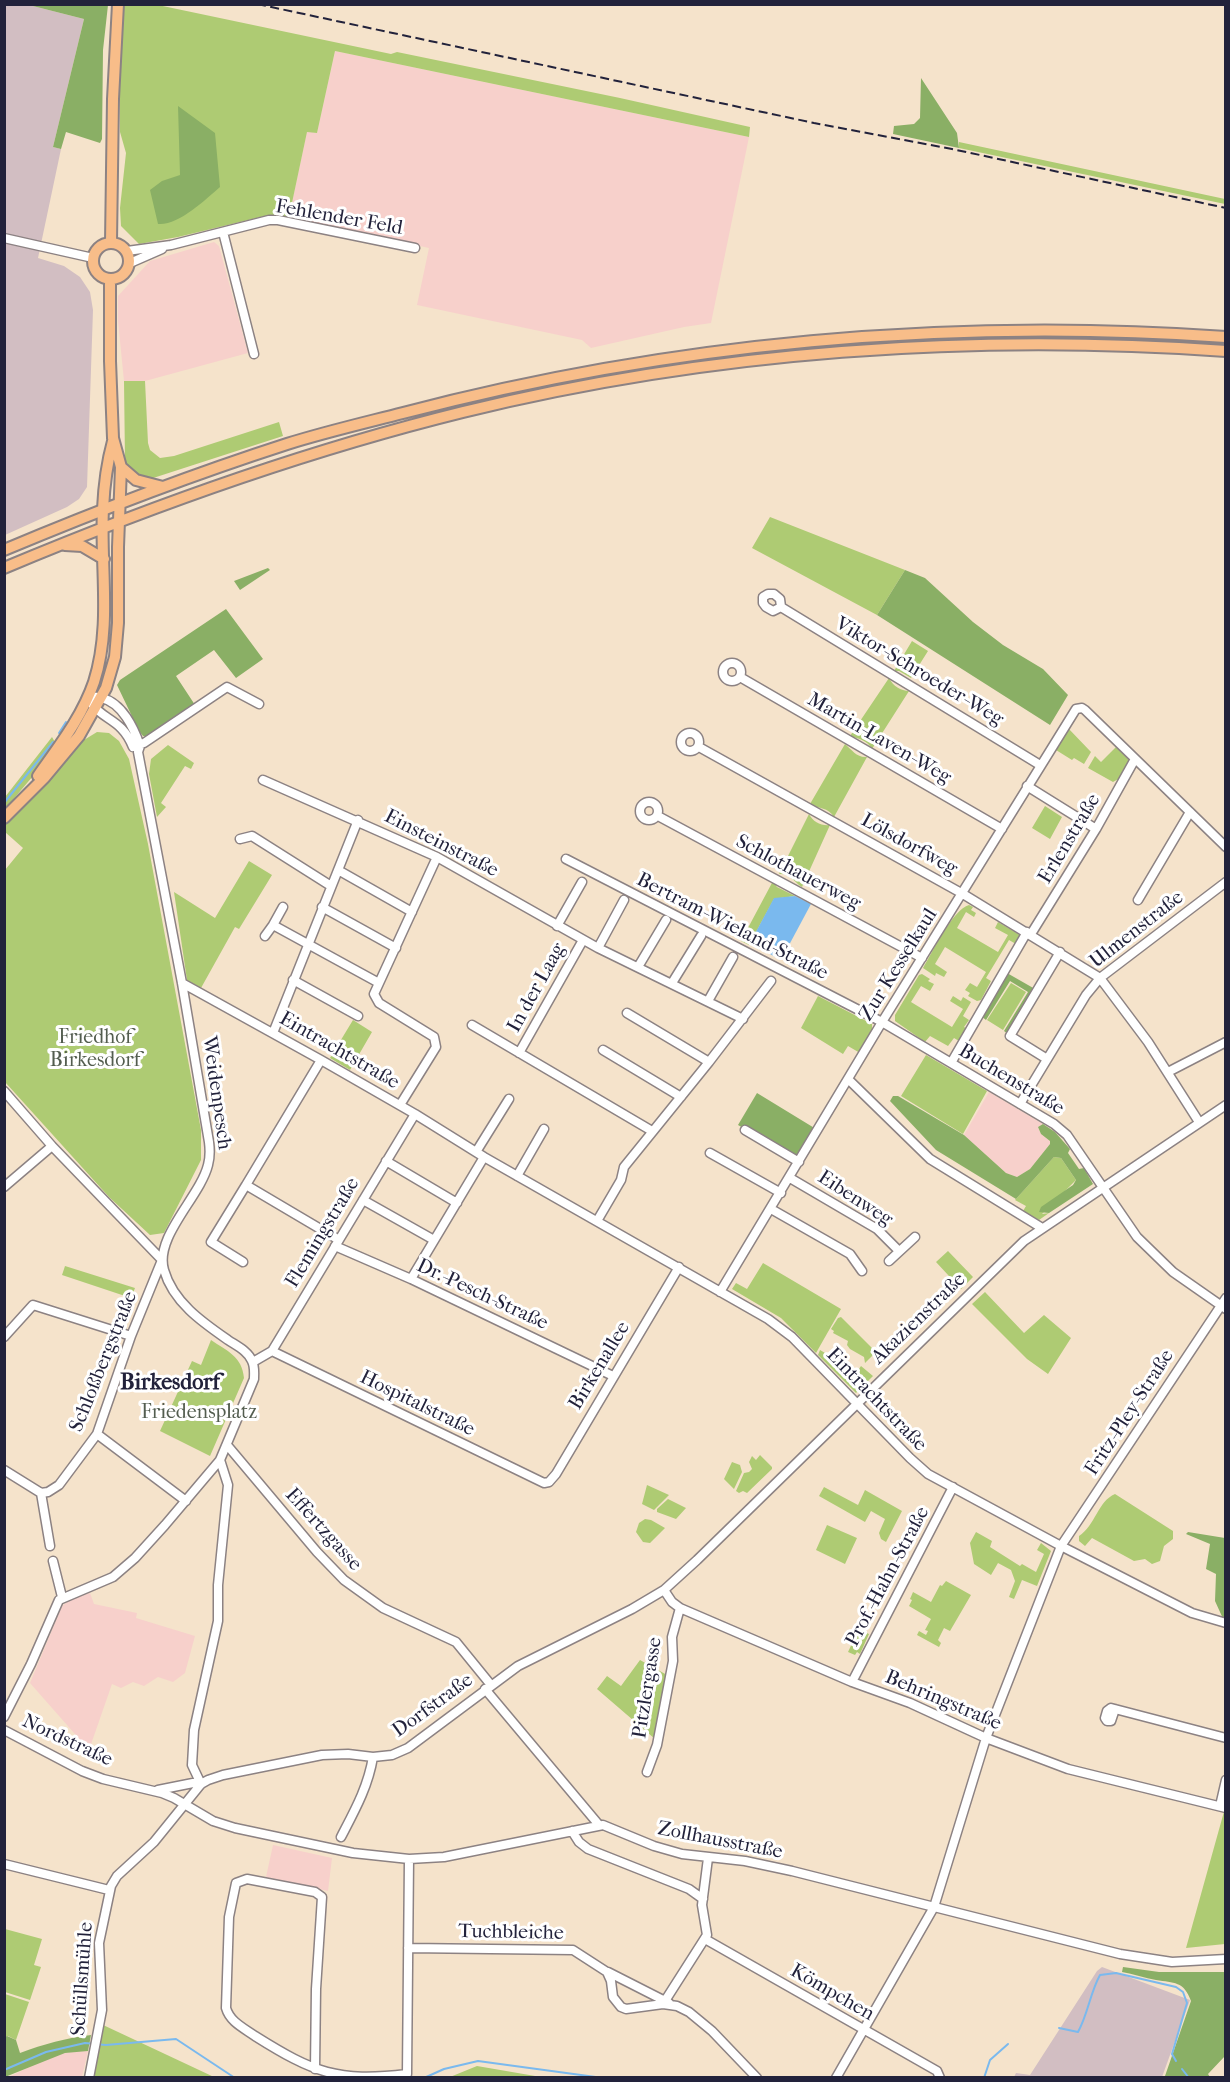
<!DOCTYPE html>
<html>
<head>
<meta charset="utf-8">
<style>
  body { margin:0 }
  #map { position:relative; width:1230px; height:2082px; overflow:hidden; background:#f5e3cb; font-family:"IM FELL French Canon",serif }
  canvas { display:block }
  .frame { position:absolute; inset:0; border:6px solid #22223b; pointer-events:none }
</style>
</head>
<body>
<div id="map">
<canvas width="1230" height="2082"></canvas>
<div class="frame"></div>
</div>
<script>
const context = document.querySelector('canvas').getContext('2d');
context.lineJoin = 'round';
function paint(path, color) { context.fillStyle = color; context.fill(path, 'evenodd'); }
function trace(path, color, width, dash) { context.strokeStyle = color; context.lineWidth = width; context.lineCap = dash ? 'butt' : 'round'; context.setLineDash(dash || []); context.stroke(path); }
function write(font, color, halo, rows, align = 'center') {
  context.font = font + ' "IM FELL French Canon",serif'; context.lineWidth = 6; context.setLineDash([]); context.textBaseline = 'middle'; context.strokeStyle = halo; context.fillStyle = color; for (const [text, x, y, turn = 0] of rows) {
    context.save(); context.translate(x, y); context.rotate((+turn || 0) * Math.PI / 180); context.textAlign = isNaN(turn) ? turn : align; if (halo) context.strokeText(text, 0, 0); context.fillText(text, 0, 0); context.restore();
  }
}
paint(new Path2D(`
  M335,51L749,137L711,323L684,327L591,348L582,340L417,305L429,248L289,217L307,131L317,133Z
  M214,242L219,246L248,353L145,381H124L118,321V296L150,261Z
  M989,1092L1043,1124L1038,1127L1041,1134L1051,1141L1050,1144L1030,1169L1017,1177L1006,1173L964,1135Z
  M90,1593L94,1604L137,1613L136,1618L195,1636L185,1673L173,1682L158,1677L144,1686L133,1682L121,1688L112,1684L89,1750L30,1683L62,1606L70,1600Z
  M273,1845L332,1858L328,1891L266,1877Z
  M80,2050L88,2051L82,2077L7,2078L45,2059L65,2053Z`), '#f7d0cb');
paint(new Path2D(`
  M4,5H29L84,19L53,147L61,149L38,258L64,266L80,277L90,292L93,310L87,487L79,499L67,507L5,535Z
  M1102,1967L1190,2000L1162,2077H1014L1016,2073L1030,2075L1097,1971Z`), '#d2bec2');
paint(new Path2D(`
  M124,4L158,5L391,54L397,52L620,98L750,127L749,137L335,51L317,133L307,132L289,217L265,216L178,237L139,244L121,226L120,208L126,153L120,132V70Z
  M959,142L1225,199V204L959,148Z
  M124,381H145L148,443L150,450L160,458L174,456L279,422L283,436L147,480C138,476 130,470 125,461Z
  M770,517L905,570L877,615L752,548Z
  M912,641L928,651L911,678L899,671H894Z
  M889,678C893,686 901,691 909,691L872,749C867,740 859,739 850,736Z
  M1068,728L1091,752L1084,764L1074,758L1072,760L1056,750Z
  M97,732L109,733L119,741L129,759L148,844L201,1130V1160L164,1233L150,1235L109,1197L5,1082V870L23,848L5,832L4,824L84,740Z
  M52,737L56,744L33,776L5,809V797Z
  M845,744C852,750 857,758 867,757L834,817C828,807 819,809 810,804Z
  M168,745L194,763L191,769L185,766L161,803L166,807L157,817L149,774L151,759Z
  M1116,747L1131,762L1122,777L1113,782L1088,768L1095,756L1101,762Z
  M1045,806L1062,817L1050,839L1032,828Z
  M809,814C813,822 821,826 830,825L802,887C794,882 790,873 779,874Z
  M249,861L272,875L239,929L235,927L201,988L187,980L174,892L215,918Z
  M773,881L777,887L795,896L774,899L749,945L741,941Z
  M969,905L973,907L971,910L976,913L974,917L966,912L957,928L998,952L1008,935L995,928L998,922L1020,935L1016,944L1009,940L986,978L991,981L981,1000L977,1001L968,996L970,993L965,990L970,983L977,987L986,972L945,947L935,964L947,972L944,977L936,973L935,976L923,968C932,953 953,909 969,905Z
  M922,974L930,979L928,981L934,984L930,991L921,986L911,1002L952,1027L963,1009L950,1001L953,996L961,1001L963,997L971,1002L963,1016L969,1020L964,1027L968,1029L956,1051L954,1049L959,1041L954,1038L948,1046L930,1036L925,1042L895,1021V1015L919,975Z
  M1011,983L1026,992L1003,1030L987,1020Z
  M818,996L872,1024V1031L860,1053L848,1046L843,1054L801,1028Z
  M353,1020L372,1032L350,1070L330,1058Z
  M926,1055L987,1091L963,1134L901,1096Z
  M1054,1157L1061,1158L1076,1180L1042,1214L1049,1213L1039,1220L1023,1211L1026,1206L1015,1200Z
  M948,1251L973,1277L961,1289L936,1262Z
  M763,1263L841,1309L816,1353L781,1318L732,1289L736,1283L747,1289Z
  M65,1266L135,1288L131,1298L62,1275Z
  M985,1292L1024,1333L1044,1315L1071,1338L1048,1374L1027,1359L972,1304Z
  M841,1317L876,1352L865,1363L864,1357L850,1349L847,1345L848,1341L833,1333L834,1331L831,1329L838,1318Z
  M211,1340C227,1351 242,1356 244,1378L210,1456L160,1431L192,1361L201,1365Z
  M820,1350L837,1360L835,1364L854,1376L861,1366L873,1376L856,1393L818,1355Z
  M760,1455L772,1467V1469L747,1493L743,1491L739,1493L736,1491L744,1473L749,1472L752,1469L749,1462L752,1456L756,1460Z
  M732,1462L740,1465L742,1472L734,1489L724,1479Z
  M647,1485L669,1495L654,1510L642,1504Z
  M824,1487L858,1505L865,1490L902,1511L886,1542L881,1539L879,1533L885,1519L871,1511L865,1522L819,1496Z
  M1115,1494L1173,1531V1539L1164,1546L1160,1561L1152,1564L1145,1559L1134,1561L1092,1538L1085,1546L1079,1541V1536C1095,1526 1098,1501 1115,1494Z
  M668,1499L686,1508L676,1519L657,1512V1509Z
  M645,1519L651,1520L665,1528L650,1543L643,1542L636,1532L639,1523Z
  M827,1525L857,1538L845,1564L816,1550Z
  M976,1532L992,1541L990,1547L1020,1566L1022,1564L1036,1572L1044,1554L1037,1550L1041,1543L1051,1551L1037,1586L1022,1580L1014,1599L1009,1597L1015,1581L1011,1570L998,1563L991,1575L974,1564L970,1543Z
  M946,1581L971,1595L950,1631L944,1628L938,1640L941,1643L939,1647L917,1635L919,1631L926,1635L928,1631L925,1630L931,1619L909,1606L912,1600L910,1599L913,1592L931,1602L940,1585L942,1586Z
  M862,1631L869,1634L860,1654L857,1652L855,1655L848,1652L857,1633L860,1634Z
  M640,1660L667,1675L655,1739L597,1689L607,1676L621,1686Z
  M1225,1808V1944L1186,1948Z
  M5,1929L42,1939L34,1965L41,1967L30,2000L5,1992Z
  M5,1994L29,2002L16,2040L8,2036L5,2037Z
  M101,2024L214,2077L91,2078Z
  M477,2066L541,2077H450Z`), '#aecb73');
paint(new Path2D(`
  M29,5H108L103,50L102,139L100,143L66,132L61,149L53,147L84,19Z
  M921,78L957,133L959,148L893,134L894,126L914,124L920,118Z
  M178,106L215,133L220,187C205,200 178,226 158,224L150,190L162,181L180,175Z
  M268,568L270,570L240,590L234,581Z
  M905,570L925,578L973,622L1003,645L1043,669L1068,695L1050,725L877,615Z
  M226,609L263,659L236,678L214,650L176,676L195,705L149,736H143L139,731L117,685L120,680Z
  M1007,973L1035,989L1008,1034L1004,1031L1028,992L1010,981L986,1020L981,1016Z
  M757,1093L816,1129L797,1159L738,1125Z
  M893,1096H898L964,1135L1006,1173L1017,1177L1030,1169L1050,1144V1141L1041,1134L1038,1127L1043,1124L1055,1132L1070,1149L1068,1153L1079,1169L1084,1168L1093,1184L1049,1213L1039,1212L1041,1207L1073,1185L1076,1180L1061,1158L1054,1157L1016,1199L936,1150L890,1101Z
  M1188,1532L1225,1538V1623L1215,1601L1216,1574L1206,1569L1210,1544L1186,1534Z
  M1123,1967L1159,1972H1225V2056L1208,2074L1210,2077L1165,2076L1191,2001C1184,1981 1174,1983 1156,1980C1145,1978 1133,1974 1122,1972Z
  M91,2035L88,2051L65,2053L5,2077V2037L7,2036L16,2040L20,2053C44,2044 66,2038 91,2035Z`), '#8aaf65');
paint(new Path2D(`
  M795,896L811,904L781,960L750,943L774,898Z`), '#7ab9ee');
trace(new Path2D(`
  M59,733L66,722
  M4,803L53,742
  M1059,2028L1078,2032C1088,2014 1090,1993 1100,1975L1116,1973L1176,1987L1183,1992L1187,2003L1172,2054L1176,2061
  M1182,2069L1189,2078
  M4,2070L46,2052L85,2043L106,2045L176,2039L235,2078
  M424,2078L444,2069L478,2061L603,2078
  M984,2078L990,2060L1008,2044`), '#7ab9ee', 2);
const minor = new Path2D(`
  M223,232L254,354
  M4,238L93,258
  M127,251L171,245L269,220H278L415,248
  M130,263L162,249
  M781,607L773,611L766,607L763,603V597L768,594H774L780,599L781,607L1040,765
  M723 672a9 9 0 1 1 18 0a9 9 0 1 1-18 0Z
  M740,677L1002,829
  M91,703C104,721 122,719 133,747
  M681 742a9 9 0 1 1 18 0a9 9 0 1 1-18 0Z
  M132,744L144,743L227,687L259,704
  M699,747L963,894L1100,978L1148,1042L1199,1122
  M263,780L437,857L598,948L743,1019
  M1027,786L1096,829
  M640 811a9 9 0 1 1 18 0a9 9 0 1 1-18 0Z
  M658,816L922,958
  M240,839L252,836L331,886
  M566,859L882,1022L1054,1124L1067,1135L1137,1237L1173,1272L1226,1309
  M338,870L412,912
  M1138,900L1190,812
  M322,907L396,948
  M273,925L283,907
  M557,926L582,882
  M1031,934L1096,829L1135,759
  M265,936L273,925L379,983
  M598,948L624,900
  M638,967L666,920
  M293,980L358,1016
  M182,983L321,1060L415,1114L484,1157L768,1319L792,1337L910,1458L928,1474L1061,1546L1192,1613L1226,1623
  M672,983L701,936
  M708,1001L733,957
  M627,1013L709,1062
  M472,1025L652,1131
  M273,1033L358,820
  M603,1050L681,1097
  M519,1053L583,940
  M1047,1059L1010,1036L1060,952
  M951,1063L1027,932
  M1168,1072L1226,1042
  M849,1080L930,1159L1042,1228
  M4,1091L52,1146L162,1260L131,1336L97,1434L59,1485L48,1492L41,1493
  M1020,1104L1086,995L1100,978L1226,882
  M400,1105L436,1047L434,1037L379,1003L374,994L437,857
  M745,1130L799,1162
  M476,1152L509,1099
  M710,1153L781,1193
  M386,1161L457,1203
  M517,1176L544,1129
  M790,1178L877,1229L899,1251
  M246,1185L321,1060
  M4,1187L52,1146
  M363,1200L434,1240
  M771,1209L850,1254L862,1271
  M597,1221L621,1180L624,1167L709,1062L771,981
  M335,1246L411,1279L613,1376
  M889,1261L915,1237
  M243,1262L211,1242L246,1185L339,1240
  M411,1279L484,1157
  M720,1292L882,1022L1076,709L1082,708L1085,710L1226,847
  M4,1337L33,1305L131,1336
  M272,1351L544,1483L549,1482L556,1474L679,1267
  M253,1362L272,1351L415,1114
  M97,1434L186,1501
  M227,1445L317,1552L344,1580L383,1608L456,1642L491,1685
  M4,1470L41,1493
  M41,1493L50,1546
  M53,1561L62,1597
  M664,1590L672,1602L680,1608L852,1682L910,1703L986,1738L1068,1769L1226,1808
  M852,1682L953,1487
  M485,1689L599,1825
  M1115,1709L1111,1721H1107L1105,1718L1107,1711L1111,1708L1226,1738
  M4,1717L31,1664L59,1600L113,1577L135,1558L165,1525L220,1460L254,1379C254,1373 255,1367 252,1361C248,1351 237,1346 228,1340C202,1322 173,1302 164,1270C154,1237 200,1197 208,1165C210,1158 210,1150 209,1142L182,983L138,752L140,746C134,728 122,703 102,698C98,696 92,697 88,698
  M4,1730L82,1771L103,1779L162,1793L174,1798L213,1821L235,1828L353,1853L409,1859L444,1857L603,1825L654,1846L682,1854L745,1861L792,1871L1120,1954L1172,1962L1226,1959
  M647,1772L657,1745L673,1661L672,1637L680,1608
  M201,1784L192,1765L194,1730L218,1621V1585L228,1485L220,1460
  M158,1790L193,1783L201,1784
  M1220,1806L1226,1780
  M572,1831L579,1842L588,1849L689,1889L703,1899
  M341,1837C355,1810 368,1787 373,1757
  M4,1864L109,1890
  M705,1939L937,2071L940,2078
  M408,1948L573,1950L607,1972L611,1981L613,1997L621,2007L626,2009L663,2004L677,2006L689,2012L712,2031L757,2078
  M608,1972L669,2003
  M663,2004L707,1935L702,1905L708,1858
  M315,2069L316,1989L322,1897L315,1892L247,1879L236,1883L229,1917L226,2008C230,2022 244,2028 255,2036C314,2073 337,2082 407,2074L409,1859
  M89,2078L102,2010L99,1943L111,1886L117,1876L154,1842L201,1784L208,1780L223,1775L322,1755L348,1754L373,1757L392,1755L408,1748L518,1666L632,1609L664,1590L697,1560L1024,1241L1226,1105
  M836,2078L934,1907L986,1738L1061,1546L1226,1298`);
const major = new Path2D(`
  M111,242L113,99L118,4
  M93 261a18 18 0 1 1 36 0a18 18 0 1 1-36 0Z
  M121,467L136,480L163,487
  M65,545L82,546L104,559
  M4,550C97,511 191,475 287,444C325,432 364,423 403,413C670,343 950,317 1226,337
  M4,568C154,505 305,451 463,412C711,351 971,333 1226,351
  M38,776C59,746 82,717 94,682C112,626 100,566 103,509C104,486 107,463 113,441
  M4,818L44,778L79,736L106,688L115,657L118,623V547L121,467L113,438L110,361V279`);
trace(minor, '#8c8283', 11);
trace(major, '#8c8283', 14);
trace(minor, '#fff', 8);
trace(major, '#f8bd89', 10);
trace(new Path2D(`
  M257,4L814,123L952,149L1226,208`), '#22223b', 2, [9, 4.5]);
write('20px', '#22223b', '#fff', [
  ["Fehlender Feld",339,218,10],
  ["Viktor-Schroeder-Weg",919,672,31],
  ["Martin-Laven-Weg",879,739,30],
  ["Erlenstraße",1070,839,-59],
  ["Einsteinstraße",441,844,27],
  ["Lölsdorfweg",909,845,29],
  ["Schlothauerweg",798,873,28],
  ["Bertram-Wieland-Straße",732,927,27],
  ["Ulmenstraße",1137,930,-38],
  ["Zur Kesselkaul",899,965,-58],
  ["In der Laag",537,988,-61],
  ["Eintrachtstraße",339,1051,30],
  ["Buchenstraße",1011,1080,31],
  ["Weidenpesch",216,1093,82],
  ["Eibenweg",855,1199,33],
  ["Flemingstraße",323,1233,-59],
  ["Dr.-Pesch-Straße",482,1295,25],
  ["Akazienstraße",919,1319,-44],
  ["Schloßbergstraße",104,1362,-68],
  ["Birkenallee",600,1366,-59],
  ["Eintrachtstraße",876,1400,46],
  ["Hospitalstraße",417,1404,26],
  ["Fritz-Pley-Straße",1130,1413,-57],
  ["Effertzgasse",323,1530,48],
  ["Prof.-Hahn-Straße",888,1577,-62],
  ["Pitzlergasse",648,1688,-81],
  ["Behringstraße",943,1701,23],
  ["Dorfstraße",433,1706,-36],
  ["Nordstraße",67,1741,25],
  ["Zollhausstraße",720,1841,11],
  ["Tuchbleiche",511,1933,1],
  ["Schüllsmühle",83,1979,-86],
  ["Kömpchen",832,1993,30]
]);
write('20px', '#535d4f', '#fff', [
  ["Friedhof",95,1038],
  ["Birkesdorf",95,1061],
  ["Friedensplatz",199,1413]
]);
write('bold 22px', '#22223b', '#fff', [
  ["Birkesdorf",170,1384]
]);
</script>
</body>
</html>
